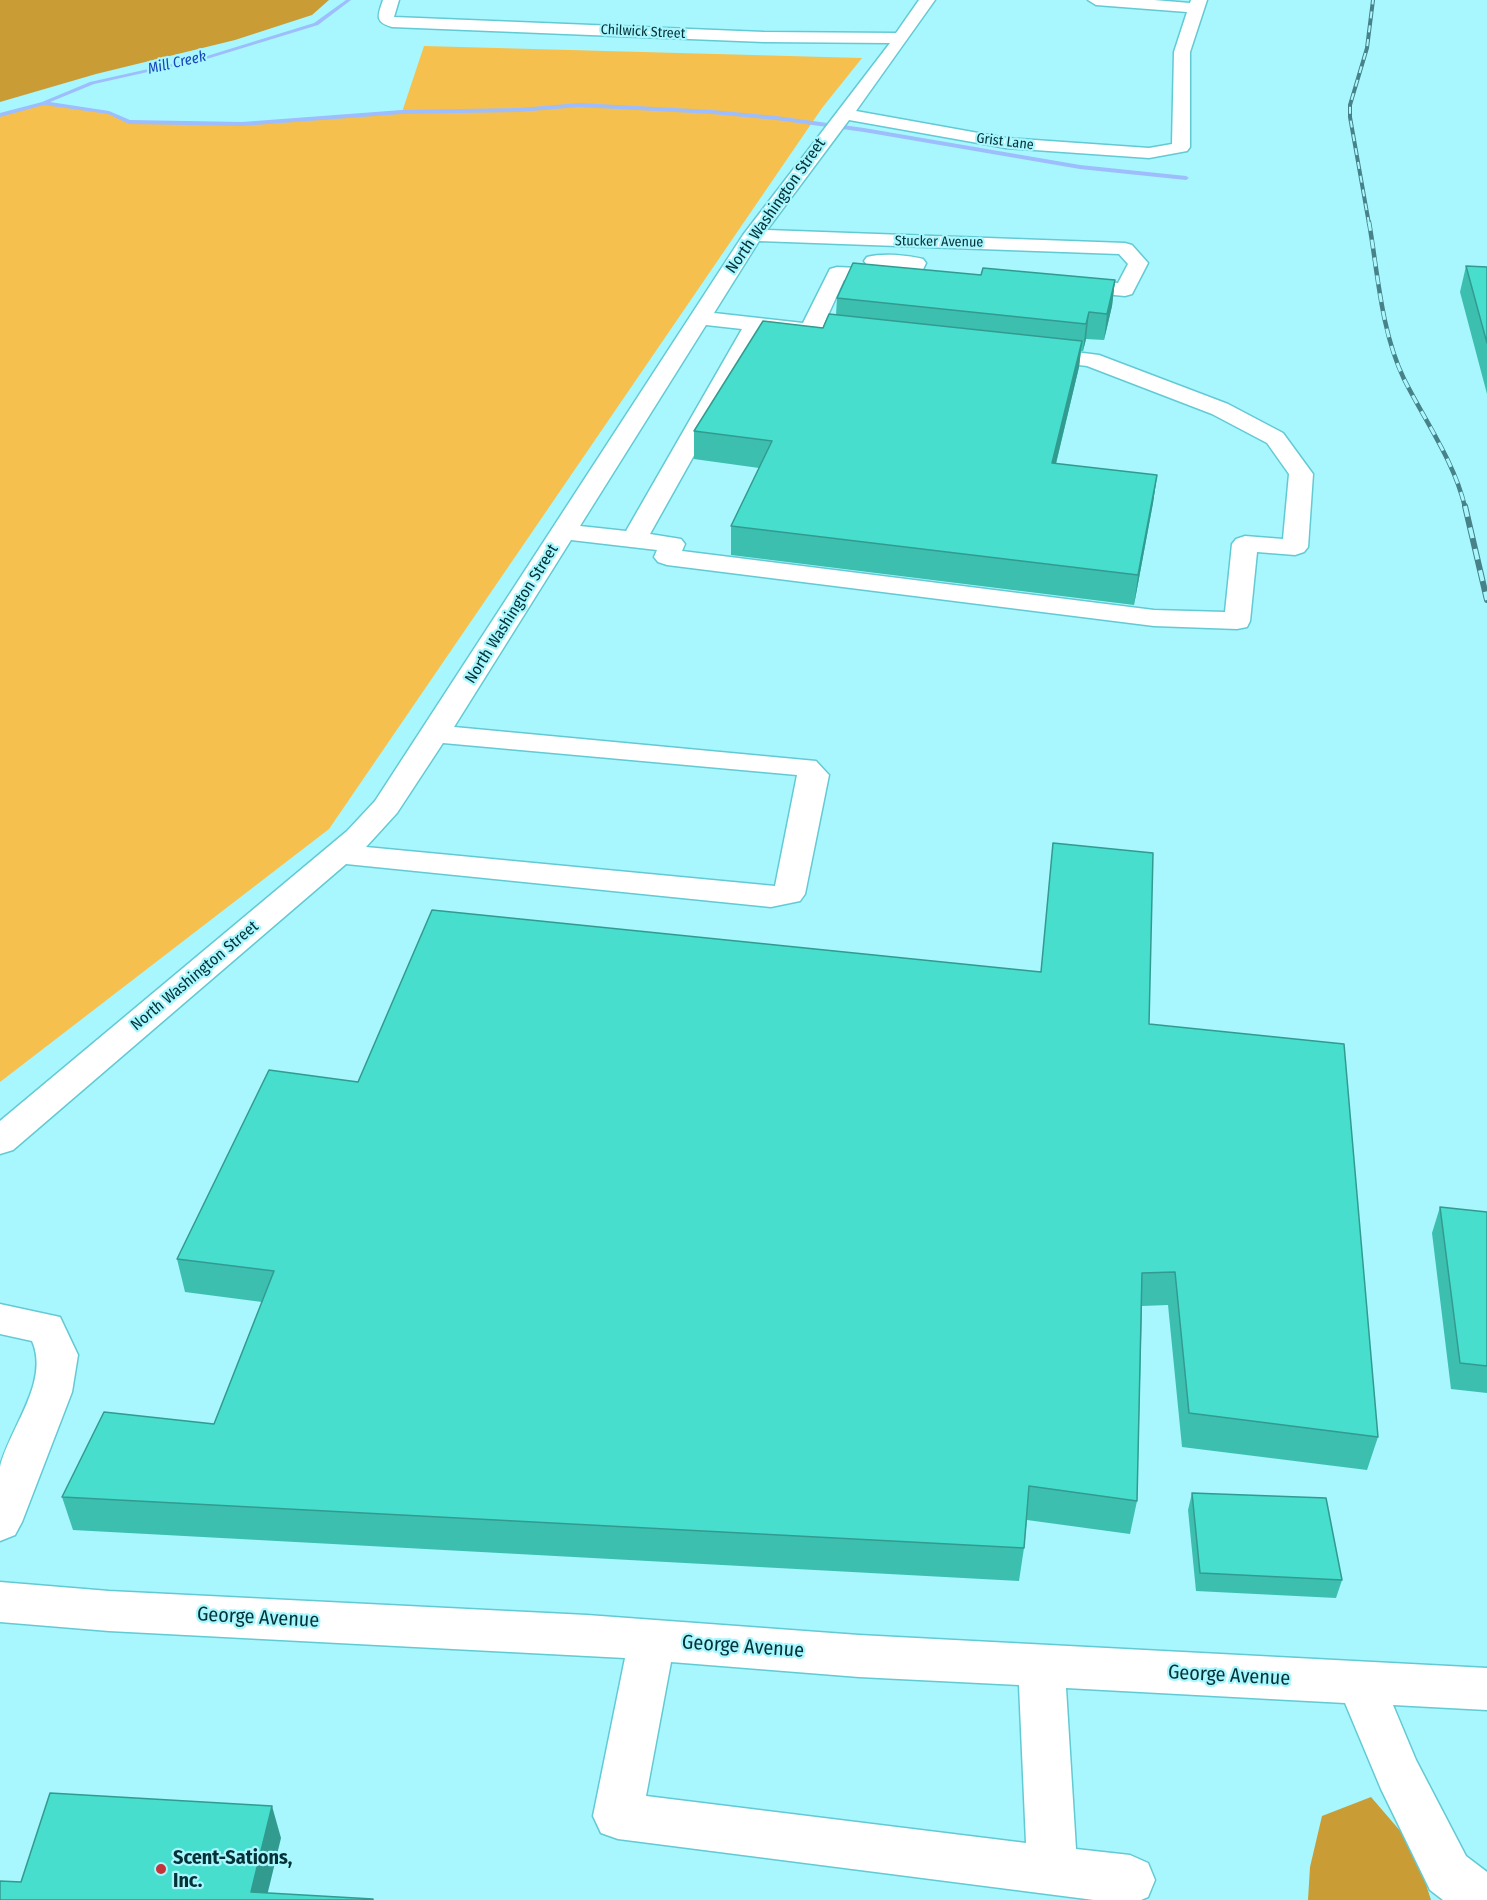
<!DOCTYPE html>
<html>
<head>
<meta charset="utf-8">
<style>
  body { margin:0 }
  canvas { display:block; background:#a8f6fe }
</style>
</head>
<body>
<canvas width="1487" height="1900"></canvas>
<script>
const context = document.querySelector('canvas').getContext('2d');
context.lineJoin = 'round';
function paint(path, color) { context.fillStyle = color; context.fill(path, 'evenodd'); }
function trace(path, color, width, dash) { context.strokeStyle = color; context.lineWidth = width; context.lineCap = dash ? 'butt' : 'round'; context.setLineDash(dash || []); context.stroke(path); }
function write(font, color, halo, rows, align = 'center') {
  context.font = font + ' "Fira Sans Condensed",sans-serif'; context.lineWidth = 4.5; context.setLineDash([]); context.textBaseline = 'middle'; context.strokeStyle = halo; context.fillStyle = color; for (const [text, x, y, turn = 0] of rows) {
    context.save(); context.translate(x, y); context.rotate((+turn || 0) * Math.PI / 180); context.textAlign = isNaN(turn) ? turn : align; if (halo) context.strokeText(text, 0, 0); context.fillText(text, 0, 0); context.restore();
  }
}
paint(new Path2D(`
  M424,46L862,58L822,108L329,829L0,1082V115L44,103L109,113L129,122L242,124L402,112Z`), '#f5c04e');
paint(new Path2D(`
  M0,0H329L312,15L235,40L96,74L0,102Z
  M1371,1797L1414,1847L1431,1900H1308L1310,1867L1322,1816Z`), '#c99c35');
paint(new Path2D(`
  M346,0H351L318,25L210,58L94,84L50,102L109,111L130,120L242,122L402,110L520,108L579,103L712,110L776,116L864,128L1080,165L1186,176L1189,178L1186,180L1080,169L864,132L776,120L712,114L579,107L520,112L402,114L242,126L129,124L108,114L44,105L0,117V113L42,102L90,82L207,56L314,23Z`), '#9ebdfc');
const minor = new Path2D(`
  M383,0H399L394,17L764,32L896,33L919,0H935L856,111L1006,138L1149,148L1172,144L1174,52L1187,12L1096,5L1088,0H1154L1190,3L1191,0H1207L1190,52V147L1187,151L1149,158L1006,148L849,120L767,230L1125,243L1132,245L1148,263L1132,294L1125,296L1071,291L1064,289L1061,285L1064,281L1071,279L1118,283L1128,264L1119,254L759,241L714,313L803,323L830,269L837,267L903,270L867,265L864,261L867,257C883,253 907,255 923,259L926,263L919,278L899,283L844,280L819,335L806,336L763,332L650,534L681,539L685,544L682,551L1154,610L1225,612L1232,544L1236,539L1245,536L1283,539L1289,474L1267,443L1212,414L1087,366L1028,359L1025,354L1028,349L1036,347L1099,355L1228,404L1283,433L1313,474L1308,547L1304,552L1295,555L1257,552L1250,621L1247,627L1237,629L1154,626L667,565L658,562L654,557L657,550L571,540L454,727L816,761L829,775L805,894L800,901L771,907L346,864L13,1150L0,1154V1121L347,831L375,801L743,235L890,43L764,42L392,27C374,22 378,15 383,0ZM706,325L742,329L626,531L580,526ZM443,743L797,775L775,886L366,847L397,813Z
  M0,1304L60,1317L78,1355L72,1392L22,1522L15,1535L0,1541C0,1521 0,1485 0,1467C10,1427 50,1382 32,1341L0,1334Z
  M0,1582L109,1591L587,1615L859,1635L1487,1668V1710L1393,1705L1416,1760L1466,1856L1487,1872V1900H1443L1430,1890L1381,1789L1345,1703L1066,1688L1076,1849L1130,1855L1148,1863L1155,1880L1148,1897L1141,1900H1094L618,1839L601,1833L593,1816L625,1658L109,1631L0,1622ZM671,1662L859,1677L1019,1685L1026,1843L646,1796Z`);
trace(minor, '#63cad4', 3);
paint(minor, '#fff');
const railFar2 = new Path2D(`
  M1369,224L1350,117V105L1367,48L1373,0`);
const railFar1 = new Path2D(`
  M1369,222C1378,274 1381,331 1404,379C1425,421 1454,461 1465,507`);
const rail = new Path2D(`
  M1465,506L1487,600`);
trace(railFar2, '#468288', 4);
trace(railFar1, '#468288', 4.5);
trace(rail, '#468288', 6);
trace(railFar2, '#a8f6fe', 2, [7]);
trace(railFar1, '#a8f6fe', 3, [9]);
trace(rail, '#a8f6fe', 4, [11]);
paint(new Path2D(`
  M1466,266L1487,267V394L1460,292Z
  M981,275L1115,280L1112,306L1104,340L1086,339L1083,351H1081L1079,367L1056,464L1157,475L1153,503L1134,605L731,555V526L759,468L694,459V431L823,328L836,315L837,298Z
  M1053,843L1149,1024L1378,1437L1367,1470L1182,1447L1168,1305L1142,1306L1137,1501L1130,1534L1027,1520L1024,1548L1019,1581L73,1530L62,1497L214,1424L262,1302L185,1292L177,1259L358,1082L1041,972Z
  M1440,1207L1487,1212V1393L1451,1389L1432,1233Z
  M1192,1493L1342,1580L1336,1598L1196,1591L1188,1510Z`), '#3dbfb0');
paint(new Path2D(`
  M1115,280L1112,306L1104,340L1107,314Z
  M1089,312L1086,339L1083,351L1086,324Z
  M1082,341L1079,367L1049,492L1052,463Z
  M1157,475L1153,503L1134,605L1138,575Z
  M272,1806L281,1838L266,1900L251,1892Z`), '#329b90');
const building = new Path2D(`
  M853,263L981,275L983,268L1115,280L1107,314L1089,312L1086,324L837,298Z
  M1466,266L1487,267V343Z
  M829,314L1082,341L1052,463L1157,475L1138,575L731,526L772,441L694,431L763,321L823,328Z
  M1053,843L1153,853L1149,1024L1344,1044L1378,1437L1189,1413L1175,1272L1142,1273L1137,1501L1029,1486L1024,1548L62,1497L104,1412L214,1424L274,1271L177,1259L269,1070L358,1082L432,910L1041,972Z
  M1440,1207L1487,1212V1366L1460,1363Z
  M1192,1493L1326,1498L1342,1580L1200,1573Z
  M50,1793L272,1806L251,1892L373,1899V1900H0V1881L21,1882Z`);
paint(building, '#47decd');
trace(building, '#329b90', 1.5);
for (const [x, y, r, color] of [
  [161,1869,6,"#c43439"]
]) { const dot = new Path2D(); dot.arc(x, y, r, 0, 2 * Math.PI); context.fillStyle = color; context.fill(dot); trace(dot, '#a8f6fe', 2); }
write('14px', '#023236', '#a8f6fe', [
  ["Chilwick Street",643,32,3],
  ["Grist Lane",1005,142,7],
  ["Stucker Avenue",939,242,1]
]);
write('italic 15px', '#1745b9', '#a8f6fe', [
  ["Mill Creek",177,63,-13]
]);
write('16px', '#023236', '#a8f6fe', [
  ["North Washington Street",776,206,-55],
  ["North Washington Street",512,614,-58],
  ["North Washington Street",195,976,-40]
]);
write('20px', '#023236', '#a8f6fe', [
  ["George Avenue",258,1618,3],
  ["George Avenue",743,1647,4],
  ["George Avenue",1229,1676,3]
]);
write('bold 20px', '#023236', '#a8f6fe', [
  ["Scent-Sations,",173,1858],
  ["Inc.",173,1881]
], 'left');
</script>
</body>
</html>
